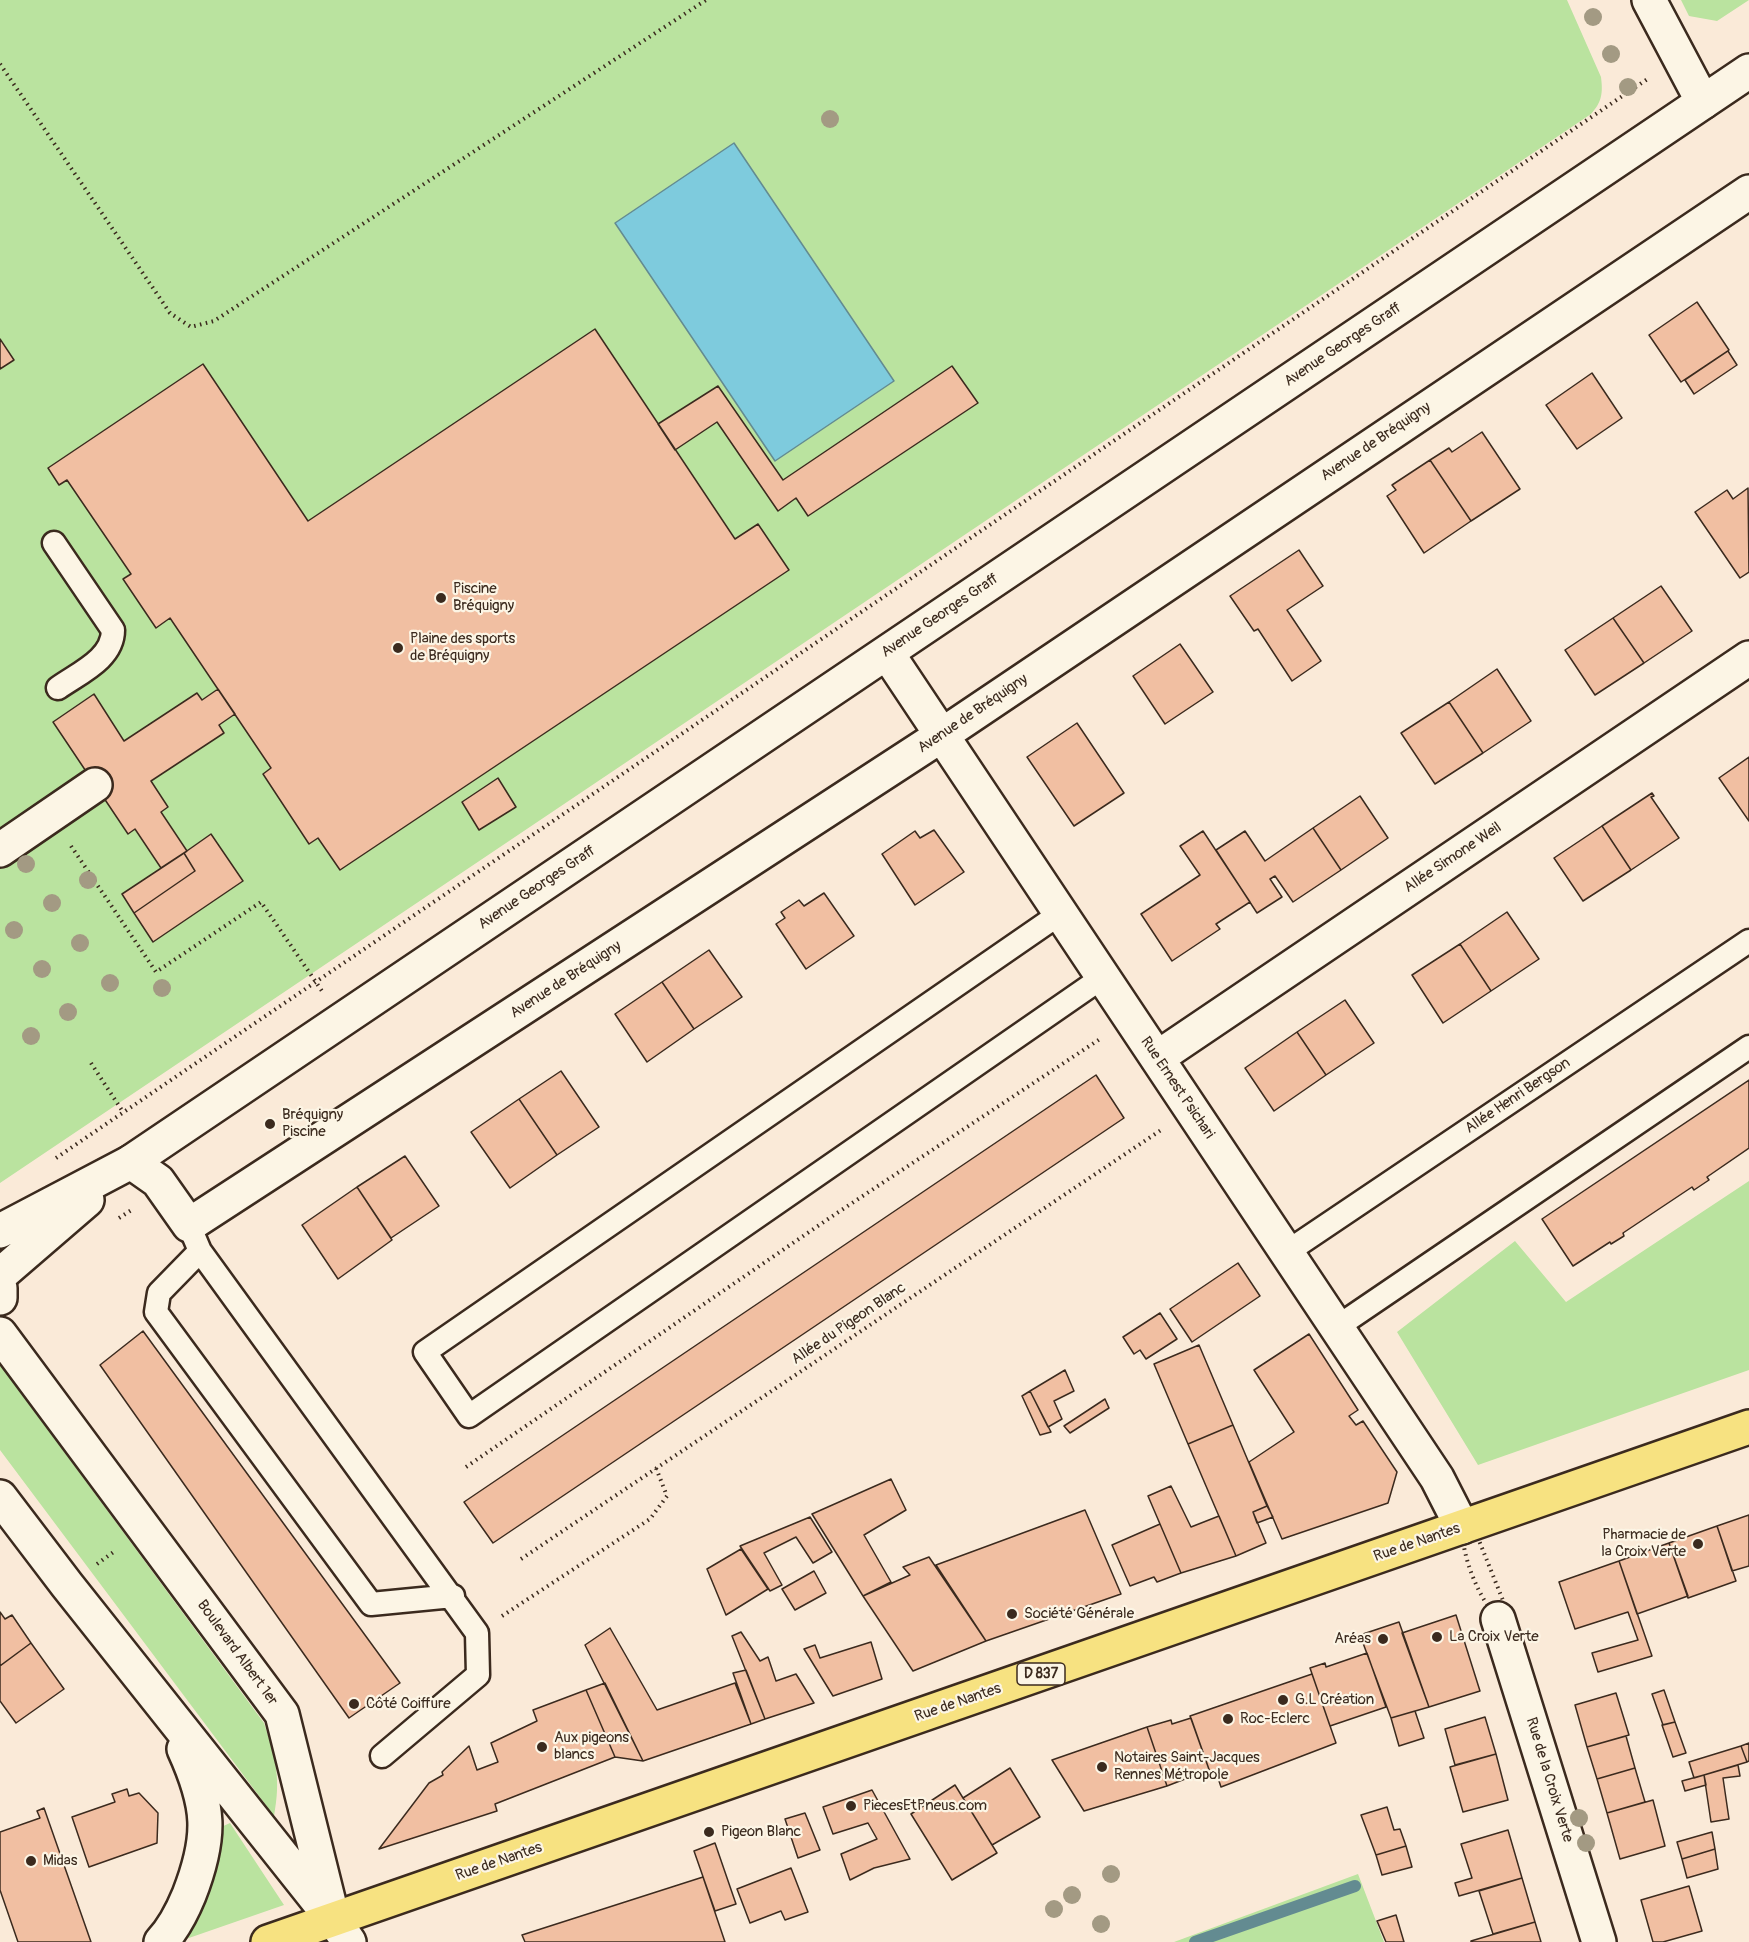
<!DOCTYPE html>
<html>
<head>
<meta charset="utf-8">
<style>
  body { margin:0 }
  canvas { display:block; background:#faead8 }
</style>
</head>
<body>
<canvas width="1749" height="1942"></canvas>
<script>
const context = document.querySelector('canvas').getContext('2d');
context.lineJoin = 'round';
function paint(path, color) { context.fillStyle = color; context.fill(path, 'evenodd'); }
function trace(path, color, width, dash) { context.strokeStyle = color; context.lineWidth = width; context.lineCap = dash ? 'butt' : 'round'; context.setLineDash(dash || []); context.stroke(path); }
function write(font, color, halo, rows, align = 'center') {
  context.font = font + ' Pangolin,sans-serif'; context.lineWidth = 4.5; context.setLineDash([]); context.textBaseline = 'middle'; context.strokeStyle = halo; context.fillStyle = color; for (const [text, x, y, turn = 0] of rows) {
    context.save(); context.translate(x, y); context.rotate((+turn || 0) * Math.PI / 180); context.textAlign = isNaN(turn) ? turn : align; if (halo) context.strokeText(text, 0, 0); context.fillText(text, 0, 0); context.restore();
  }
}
paint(new Path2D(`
  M0,0H1567L1601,77C1603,93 1602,102 1591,114L0,1183Z
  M1681,0H1749L1717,21L1689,16Z
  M1749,1181V1370L1478,1465L1397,1332L1515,1241L1566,1302Z
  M0,1365L264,1723C276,1760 281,1778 274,1816L0,1450Z
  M230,1823L284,1905L186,1939L198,1913L219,1828Z
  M1358,1874L1384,1942H1174Z`), '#bae39f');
const water = new Path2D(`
  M734,143L894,381L775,461L615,223Z`);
paint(water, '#7ecbdd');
trace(water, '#638b91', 1.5);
trace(new Path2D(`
  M1195,1942L1355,1886`), '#638b91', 12);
const building = new Path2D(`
  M1697,302L1729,350L1681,382L1649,335Z
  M595,329L735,539L758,524L789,570L340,870L318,838L309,844L263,774L271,768L170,618L156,628L123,579L131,574L67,480L59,485L48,468L203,364L308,521Z
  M0,339L14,360L0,369Z
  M1728,351L1737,365L1694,394L1685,380Z
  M952,366L978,403L808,516L796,498L778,511L717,422L675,450L658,424L718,386L783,480Z
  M1592,373L1622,418L1577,449L1546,405Z
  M1482,432L1520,489L1471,521L1430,460L1449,448L1452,452Z
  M1430,460L1471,521L1424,553L1387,496L1396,490L1392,485Z
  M1748,488L1749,572L1740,578L1695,512L1727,490L1733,499Z
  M1299,550L1323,586L1287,610L1321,661L1292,681L1258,629L1254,631L1230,596Z
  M1661,586L1692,631L1644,663L1613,618Z
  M1613,618L1644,663L1595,695L1565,650Z
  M1180,644L1213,692L1165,724L1133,676Z
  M1497,669L1531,721L1483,753L1449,702Z
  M218,689L235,714L219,725L224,733L151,781L168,807L161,812L187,851L161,868L135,829L128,834L53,722L94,694L124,741L197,693L202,700Z
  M1449,702L1483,753L1435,784L1401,733Z
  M1077,723L1124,793L1074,826L1027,757Z
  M1749,757V821L1719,778Z
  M498,778L516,807L479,830L462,802Z
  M1652,793L1654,796L1651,797L1679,838L1631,870L1602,826Z
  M1360,796L1388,838L1341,870L1313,828Z
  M1602,826L1631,870L1583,901L1554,858Z
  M1313,828L1341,870L1293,902L1275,876L1270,879L1282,897L1257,913L1216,850L1245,831L1265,861Z
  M934,830L964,872L915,905L882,854L915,831L920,838Z
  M1203,831L1250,902L1216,924L1220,929L1172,961L1141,914L1200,875L1180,846Z
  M211,834L243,881L153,942L134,913L195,871L184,853Z
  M184,853L195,871L134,913L122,894Z
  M824,893L854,936L806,969L776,924L785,918L781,912L799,900L804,906Z
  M1507,912L1539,959L1491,991L1460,944Z
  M1460,944L1491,991L1443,1023L1412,975Z
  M709,950L742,997L694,1029L662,982Z
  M662,982L694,1029L647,1062L615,1014Z
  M1345,1000L1374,1043L1326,1075L1297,1032Z
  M1297,1032L1326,1075L1274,1111L1245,1068Z
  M561,1071L599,1127L557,1155L519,1099Z
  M1096,1075L1124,1118L493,1543L464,1502Z
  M1749,1080V1148L1707,1177L1709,1180L1694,1190L1692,1187L1623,1233L1624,1236L1611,1244L1610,1242L1573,1266L1542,1219Z
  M519,1099L557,1155L510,1188L471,1132Z
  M405,1156L439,1206L391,1238L357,1187Z
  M357,1187L392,1240L338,1279L302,1225Z
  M1238,1263L1260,1296L1192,1342L1170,1309Z
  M1160,1313L1177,1339L1146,1359L1140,1350L1134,1354L1123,1337Z
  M143,1331L400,1683L349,1718L100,1365Z
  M1309,1334L1358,1410L1349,1416L1356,1425L1363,1421L1397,1472L1388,1503L1282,1539L1249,1462L1294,1432L1254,1370Z
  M1199,1345L1233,1425L1188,1444L1154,1364Z
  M1065,1370L1074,1391L1054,1401L1062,1419L1048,1427L1030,1391Z
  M1030,1391L1051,1432L1040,1435L1022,1396Z
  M1105,1399L1109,1408L1070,1433L1064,1426Z
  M1233,1425L1267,1506L1253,1512L1266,1543L1236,1556L1188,1444Z
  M891,1479L906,1510L864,1535L891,1582L863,1596L812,1514Z
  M1171,1486L1191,1527L1219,1516L1236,1556L1181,1573L1148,1496Z
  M1267,1506L1273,1517L1257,1523L1253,1512Z
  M1085,1510L1121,1594L986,1641L936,1565Z
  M1749,1515V1566L1732,1571L1717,1526Z
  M810,1517L832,1552L813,1563L796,1537L764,1553L782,1585L770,1591L740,1546Z
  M1160,1524L1181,1573L1157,1582L1154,1577L1130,1586L1112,1545Z
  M1717,1526L1736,1581L1688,1598L1669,1543Z
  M1669,1543L1688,1596L1637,1614L1619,1561Z
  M741,1549L768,1589L726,1615L707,1569Z
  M929,1557L986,1641L913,1671L863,1596L910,1575L903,1567Z
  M1619,1561L1652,1656L1598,1672L1592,1653L1638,1640L1628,1612L1575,1629L1559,1582Z
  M814,1571L826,1593L795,1610L782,1589Z
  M0,1612L5,1619L12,1615L31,1643L0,1666Z
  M1456,1615L1480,1691L1429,1707L1402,1633Z
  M1399,1622L1429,1707L1391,1718L1360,1635Z
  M610,1628L657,1710L735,1683L751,1724L643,1761L585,1645Z
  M741,1632L760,1661L768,1657L776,1681L796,1674L814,1703L765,1719L732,1636Z
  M871,1642L882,1679L833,1696L804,1649L815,1645L820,1658Z
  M31,1643L64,1689L16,1723L0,1701V1666Z
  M1367,1653L1386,1707L1330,1726L1310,1668L1325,1663L1326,1667Z
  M746,1670L765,1719L751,1724L733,1673Z
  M1312,1674L1336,1743L1221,1787L1217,1775H1211L1190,1716Z
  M605,1683L643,1761L615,1757L586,1690Z
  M586,1690L615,1757L495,1804L497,1811L379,1849L429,1783L443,1775L442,1772L469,1746L477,1770L498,1762L491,1743L537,1721L533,1710Z
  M1664,1690L1675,1722L1663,1725L1652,1694Z
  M1616,1693L1629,1735L1587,1747L1575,1705Z
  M1415,1711L1424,1738L1399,1746L1391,1718Z
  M1485,1717L1496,1754L1455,1765L1445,1729Z
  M1191,1718L1211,1775L1197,1780L1187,1775L1185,1779L1167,1786L1147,1727L1171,1720L1172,1724Z
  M1675,1722L1686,1753L1673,1757L1662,1725Z
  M1147,1727L1167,1786L1084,1811L1052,1760Z
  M1626,1736L1635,1768L1597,1779L1587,1747Z
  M1749,1743V1761L1747,1762L1741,1746Z
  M1741,1746L1747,1762L1694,1778L1689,1762Z
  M1496,1754L1508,1800L1463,1812L1450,1767Z
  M1738,1765L1740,1776L1723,1778L1729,1819L1711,1822L1704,1775Z
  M1010,1768L1040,1817L992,1845L963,1798Z
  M1635,1768L1645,1802L1607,1813L1597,1779Z
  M1704,1775L1706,1785L1685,1791L1682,1781Z
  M955,1785L997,1853L952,1880L911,1814Z
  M127,1789L129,1796L139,1793L158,1813L157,1843L89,1867L72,1817L115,1802L112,1794Z
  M872,1790L910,1859L874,1868L850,1880L841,1854L877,1839L868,1823L833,1834L823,1807Z
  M1653,1800L1665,1846L1620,1859L1607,1813Z
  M1387,1807L1394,1830L1400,1829L1406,1846L1376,1855L1361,1815Z
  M44,1808L91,1942H18L0,1890V1832L40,1818L37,1811Z
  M805,1813L820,1850L798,1858L785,1819Z
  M1508,1830L1522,1878L1459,1896L1455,1883L1472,1878L1461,1844Z
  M1712,1832L1715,1849L1682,1859L1677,1842Z
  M715,1843L736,1904L715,1911L694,1851Z
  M1406,1846L1412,1867L1382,1875L1376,1855Z
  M1715,1849L1718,1869L1687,1878L1682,1859Z
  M791,1868L808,1912L785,1920L781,1911L750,1923L737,1889Z
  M703,1877L725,1942H525L522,1935Z
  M1522,1878L1535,1922L1493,1934L1479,1891Z
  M1689,1886L1702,1931L1663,1942H1653L1641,1900Z
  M1396,1915L1404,1942H1386L1377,1921Z
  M1535,1922L1541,1942H1471V1941Z`);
paint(building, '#f1bfa2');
trace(building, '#3b2a1e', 1.5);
const service = new Path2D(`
  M54,543L113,630C113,659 79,673 58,688
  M1061,913L425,1352L469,1416L1103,977
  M189,1225L200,1251L477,1633L478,1675L382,1756
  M200,1251L159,1293L156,1312L371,1604L453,1596
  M1287,1252L1749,941
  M1337,1327L1749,1047`);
const pedestrian = new Path2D(`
  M0,850L95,785`);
const minor = new Path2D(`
  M1649,0L1703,102
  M887,653L1437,1478L1462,1527
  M1157,1058L1749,658
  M131,1162L158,1181L189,1225L942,735L1749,192
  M1498,1619L1599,1942`);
const tertiary = new Path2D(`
  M0,1231L131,1162L1749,71
  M0,1275L87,1200
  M333,1919L349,1942`);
const secondary = new Path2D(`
  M0,1288V1298
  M0,1334L282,1714L333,1919
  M0,1497L67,1585L326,1911
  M161,1942C174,1928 182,1912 189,1895C212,1836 210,1806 184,1749`);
const primary = new Path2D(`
  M268,1942L1749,1427`);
trace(service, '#3b2a1e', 27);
trace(pedestrian, '#3b2a1e', 38);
trace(minor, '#3b2a1e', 38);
trace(tertiary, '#3b2a1e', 38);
trace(secondary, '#3b2a1e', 38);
trace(primary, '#3b2a1e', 38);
trace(new Path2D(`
  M0,64L170,313L191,327L214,321L706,0
  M71,846L156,972L261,902L322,991
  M91,1063L123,1112
  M56,1158L1649,78
  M119,1218L133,1209
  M466,1467L831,1217L1100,1039
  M1462,1527L1478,1538L1506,1608L1498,1619C1478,1597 1462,1557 1462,1527Z
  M521,1559L1161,1130
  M97,1564L115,1551
  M502,1616L650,1519L667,1496L656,1468`), '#3b2a1e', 4, [1.5, 4.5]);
trace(service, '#fcf5e5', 22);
trace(pedestrian, '#fcf5e5', 33);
trace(minor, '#fcf5e5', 33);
trace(tertiary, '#fcf5e5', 33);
trace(secondary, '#fcf5e5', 33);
trace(primary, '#f7e281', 33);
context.fillStyle = '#a39a83';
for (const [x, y] of [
  [1593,17],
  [1611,54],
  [1628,87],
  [830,119],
  [26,864],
  [88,880],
  [52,903],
  [14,930],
  [80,943],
  [42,969],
  [110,983],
  [162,988],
  [68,1012],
  [31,1036],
  [1579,1818],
  [1586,1843],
  [1111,1874],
  [1072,1895],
  [1054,1909],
  [1101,1924]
]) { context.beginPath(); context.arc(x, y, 9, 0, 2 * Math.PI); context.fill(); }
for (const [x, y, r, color] of [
  [441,598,6,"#3b2a1e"],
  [398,648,6,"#3b2a1e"],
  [270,1124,6,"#3b2a1e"],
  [1698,1544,6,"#3b2a1e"],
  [1012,1614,6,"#3b2a1e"],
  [1437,1637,6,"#3b2a1e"],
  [1383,1639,6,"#3b2a1e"],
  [1283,1700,6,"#3b2a1e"],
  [354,1704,6,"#3b2a1e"],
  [1228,1719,6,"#3b2a1e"],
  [542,1747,6,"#3b2a1e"],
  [1102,1767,6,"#3b2a1e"],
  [851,1806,6,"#3b2a1e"],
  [709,1832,6,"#3b2a1e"],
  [31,1861,6,"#3b2a1e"]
]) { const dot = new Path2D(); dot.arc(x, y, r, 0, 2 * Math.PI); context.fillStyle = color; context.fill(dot); trace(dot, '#fcf5e5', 2); }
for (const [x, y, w] of [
  [1041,1674,48]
]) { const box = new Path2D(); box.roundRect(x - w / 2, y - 11, w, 22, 4.5); context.fillStyle = '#fcf5e5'; context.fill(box); trace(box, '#3b2a1e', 1.5); }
write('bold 14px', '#3b2a1e', null, [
  ["D 837",1041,1674]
]);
write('15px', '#3b2a1e', '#fcf5e5', [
  ["Avenue Georges Graff",1343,345,-34],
  ["Avenue de Bréquigny",1376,442,-34],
  ["Avenue Georges Graff",940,616,-34],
  ["Avenue de Bréquigny",973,714,-34],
  ["Allée Simone Weil",1453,858,-34],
  ["Avenue Georges Graff",537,888,-34],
  ["Avenue de Bréquigny",566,980,-33],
  ["Rue Ernest Psichari",1177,1088,56],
  ["Allée Henri Bergson",1518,1096,-34],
  ["Allée du Pigeon Blanc",849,1324,-34],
  ["Rue de Nantes",1417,1543,-19],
  ["Boulevard Albert 1er",237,1653,54],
  ["Rue de Nantes",958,1703,-19],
  ["Rue de la Croix Verte",1549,1780,73],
  ["Rue de Nantes",499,1862,-19]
]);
write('15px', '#3b2a1e', '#fcf5e5', [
  ["Piscine",453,589],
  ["Bréquigny",453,606],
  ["Plaine des sports",410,639],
  ["de Bréquigny",410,656],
  ["Bréquigny",282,1115],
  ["Piscine",282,1132],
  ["Pharmacie de",1686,1535,"right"],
  ["la Croix Verte",1686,1552,"right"],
  ["Société Générale",1024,1614],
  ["La Croix Verte",1449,1637],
  ["Aréas",1371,1639,"right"],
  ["G.L Création",1295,1700],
  ["Côté Coiffure",366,1704],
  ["Roc-Eclerc",1240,1719],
  ["Aux pigeons",554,1738],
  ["blancs",554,1755],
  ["Notaires Saint-Jacques",1114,1758],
  ["Rennes Métropole",1114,1775],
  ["PiecesEtPneus.com",863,1806],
  ["Pigeon Blanc",721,1832],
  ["Midas",43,1861]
], 'left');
</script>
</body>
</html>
